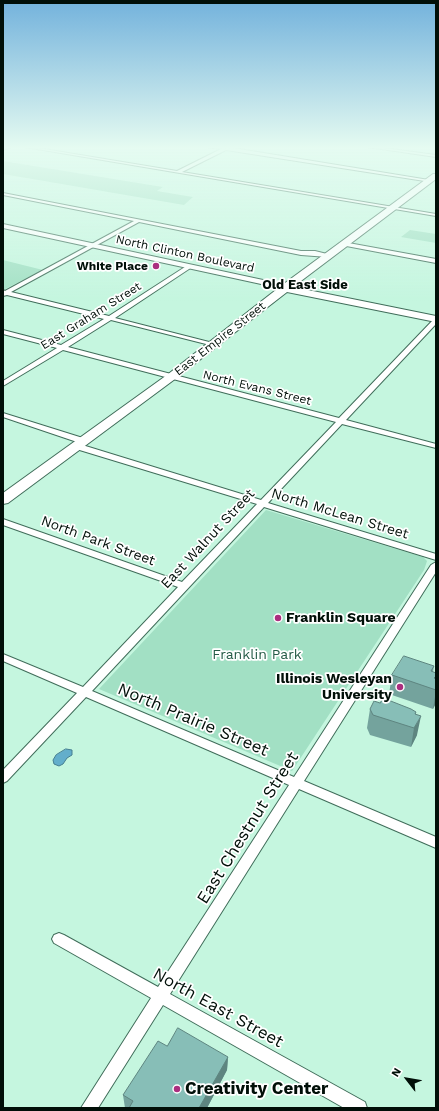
<!DOCTYPE html>
<html>
<head>
<meta charset="utf-8">
<style>
  body { margin:0 }
  #map { position:relative; width:439px; height:1111px; overflow:hidden; background:#c5f6df; font-family:"Work Sans",sans-serif }
  canvas { display:block }
  .frame { position:absolute; inset:0; border:4px solid #010f08; pointer-events:none }
  .north { position:absolute; left:387px; top:1059px; width:40px; height:40px; -webkit-text-stroke:3px #fff; paint-order:stroke; rotate:301deg; font-size:11px; font-weight:700; line-height:16px; text-align:center; color:#010f08 }
  .north::after { content:''; display:block; margin:auto; width:14px; height:18px; background:#010f08; clip-path:polygon(50% 0,100% 100%,50% 72%,0 100%) }
</style>
</head>
<body>
<div id="map">
<canvas width="439" height="1111"></canvas>
<div class="frame"></div>
<div class="north">N</div>
</div>
<script>
const context = document.querySelector('canvas').getContext('2d');
context.lineJoin = 'round';
function paint(path, color) { context.fillStyle = color; context.fill(path, 'evenodd'); }
function trace(path, color, width, dash) { context.strokeStyle = color; context.lineWidth = width; context.lineCap = dash ? 'butt' : 'round'; context.setLineDash(dash || []); context.stroke(path); }
function write(font, color, halo, rows, align = 'center') {
  context.font = font + ' "Work Sans",sans-serif'; context.lineWidth = 3.5; context.setLineDash([]); context.textBaseline = 'middle'; context.strokeStyle = halo; context.fillStyle = color; for (const [text, x, y, turn = 0] of rows) {
    context.save(); context.translate(x, y); context.rotate((+turn || 0) * Math.PI / 180); context.textAlign = isNaN(turn) ? turn : align; if (halo) context.strokeText(text, 0, 0); context.fillText(text, 0, 0); context.restore();
  }
}
paint(new Path2D(`
  M3,161L163,187L157,191L193,197L184,205L3,174Z
  M410,230L436,234V243L401,237Z
  M3,260L43,270L3,290Z
  M266,510L423,557L427,561L424,570L292,771L99,689Z`), '#a2e0c4');
const water = new Path2D(`
  M66,749L72,750V755L67,758L63,764L59,766L54,764L53,760L56,755Z`);
paint(water, '#63aecb');
trace(water, '#467e90', 1);
trace(new Path2D(`
  M131,146H182`), '#467e90', 2);
const minor = new Path2D(`
  M19,146H26L177,171L221,149L207,147L205,146L227,147L429,180L431,182L226,150L182,172L436,214V216Z
  M361,146H369L436,155V157Z
  M3,193L301,251H315L331,255L328,257L301,255L139,222L11,292L109,316L188,265H192V267L115,318L217,344L214,346L111,320L68,347L339,418L434,319L436,318V324L346,420L436,444V448L342,424L268,503L436,554V560L264,507L92,691L294,777L431,565L436,562V572L304,781L436,837V848L299,789L170,994L365,1102L367,1108H344L163,1005L98,1108H81L151,998L54,943L52,939L54,935L59,933L64,935L158,987L289,785L86,697L7,781L3,783V770L77,693L3,661V654L83,687L178,587L3,525V519L182,582L257,504L73,448V444H79L261,500L336,422L63,350L3,386V381L57,348L3,334V330L61,345L104,319L7,295L3,296V290L5,291L134,221L3,195Z
  M343,242L436,259V263L341,245L340,244Z
  M3,413L86,439L87,441L86,443H80L3,417Z`);
const tertiary = new Path2D(`
  M3,224L277,283L288,288L284,290L275,287L3,228Z`);
const secondary = new Path2D(`
  M3,146H14L3,150Z`);
const primary = new Path2D(`
  M433,174H436V179L293,287L436,316V322L287,292L175,379L8,503L3,504V493L167,375L281,286Z`);
trace(minor, '#406d5a', 2);
trace(tertiary, '#406d5a', 2);
trace(secondary, '#406d5a', 2);
trace(primary, '#406d5a', 2);
paint(minor, '#fff');
paint(tertiary, '#fff');
paint(secondary, '#fff');
paint(primary, '#fff');
paint(new Path2D(`
  M434,666L433,672L436,673V703L433,709L389,694L392,675Z
  M380,703L416,712V714L417,735L411,747L370,735L367,728L370,709Z
  M167,1046L228,1057L227,1070L207,1108H125L123,1095Z`), '#74a39d');
paint(new Path2D(`
  M436,691V703L433,709Z
  M421,716L417,735L411,747L414,728Z
  M228,1057L227,1070L207,1108H199Z`), '#5e8580');
const building = new Path2D(`
  M404,656L434,666L431,671L436,673V676L434,678L436,679V690L392,675Z
  M383,698L411,709L416,712L415,714L421,716L414,728L373,715L370,709L374,701L380,703Z
  M178,1028L228,1057L199,1108H129L133,1101L123,1095L158,1041L167,1046Z`);
paint(building, '#87beb7');
trace(building, '#5e8580', 1);
const sky = context.createLinearGradient(0, 0, 0, 301);
sky.addColorStop(0, '#73b2dc');
sky.addColorStop(0.49, '#e5fbf1');
sky.addColorStop(1, '#e5fbf100');
context.fillStyle = sky;
context.fillRect(0, 0, 439, 301);
for (const [x, y, r, color] of [
  [156,266,4,"#ab2e7f"],
  [278,618,4,"#ab2e7f"],
  [400,687,4,"#ab2e7f"],
  [177,1089,4,"#ab2e7f"]
]) { const dot = new Path2D(); dot.arc(x, y, r, 0, 2 * Math.PI); context.fillStyle = color; context.fill(dot); trace(dot, '#fff', 1.5); }
write('12px', '#010f08', '#fff', [
  ["North Clinton Boulevard",185,254,12],
  ["East Graham Street",91,316,-32],
  ["East Empire Street",220,339,-38],
  ["North Evans Street",257,388,14]
]);
write('bold 12px', '#010f08', '#fff', [
  ["White Place",148,266]
], 'right');
write('bold 13px', '#010f08', '#fff', [
  ["Old East Side",305,285]
]);
write('14px', '#010f08', '#fff', [
  ["North McLean Street",340,514,17],
  ["East Walnut Street",208,539,-47],
  ["North Park Street",98,541,20]
]);
write('bold 14px', '#010f08', '#fff', [
  ["Franklin Square",286,618],
  ["Illinois Wesleyan",392,679,"right"],
  ["University",392,695,"right"]
], 'left');
write('14px', '#245b46', '#fff', [
  ["Franklin Park",257,655]
]);
write('17px', '#010f08', '#fff', [
  ["North Prairie Street",193,720,23],
  ["East Chestnut Street",248,828,-58],
  ["North East Street",218,1008,29]
]);
write('bold 17px', '#010f08', '#fff', [
  ["Creativity Center",185,1089]
], 'left');
</script>
</body>
</html>
